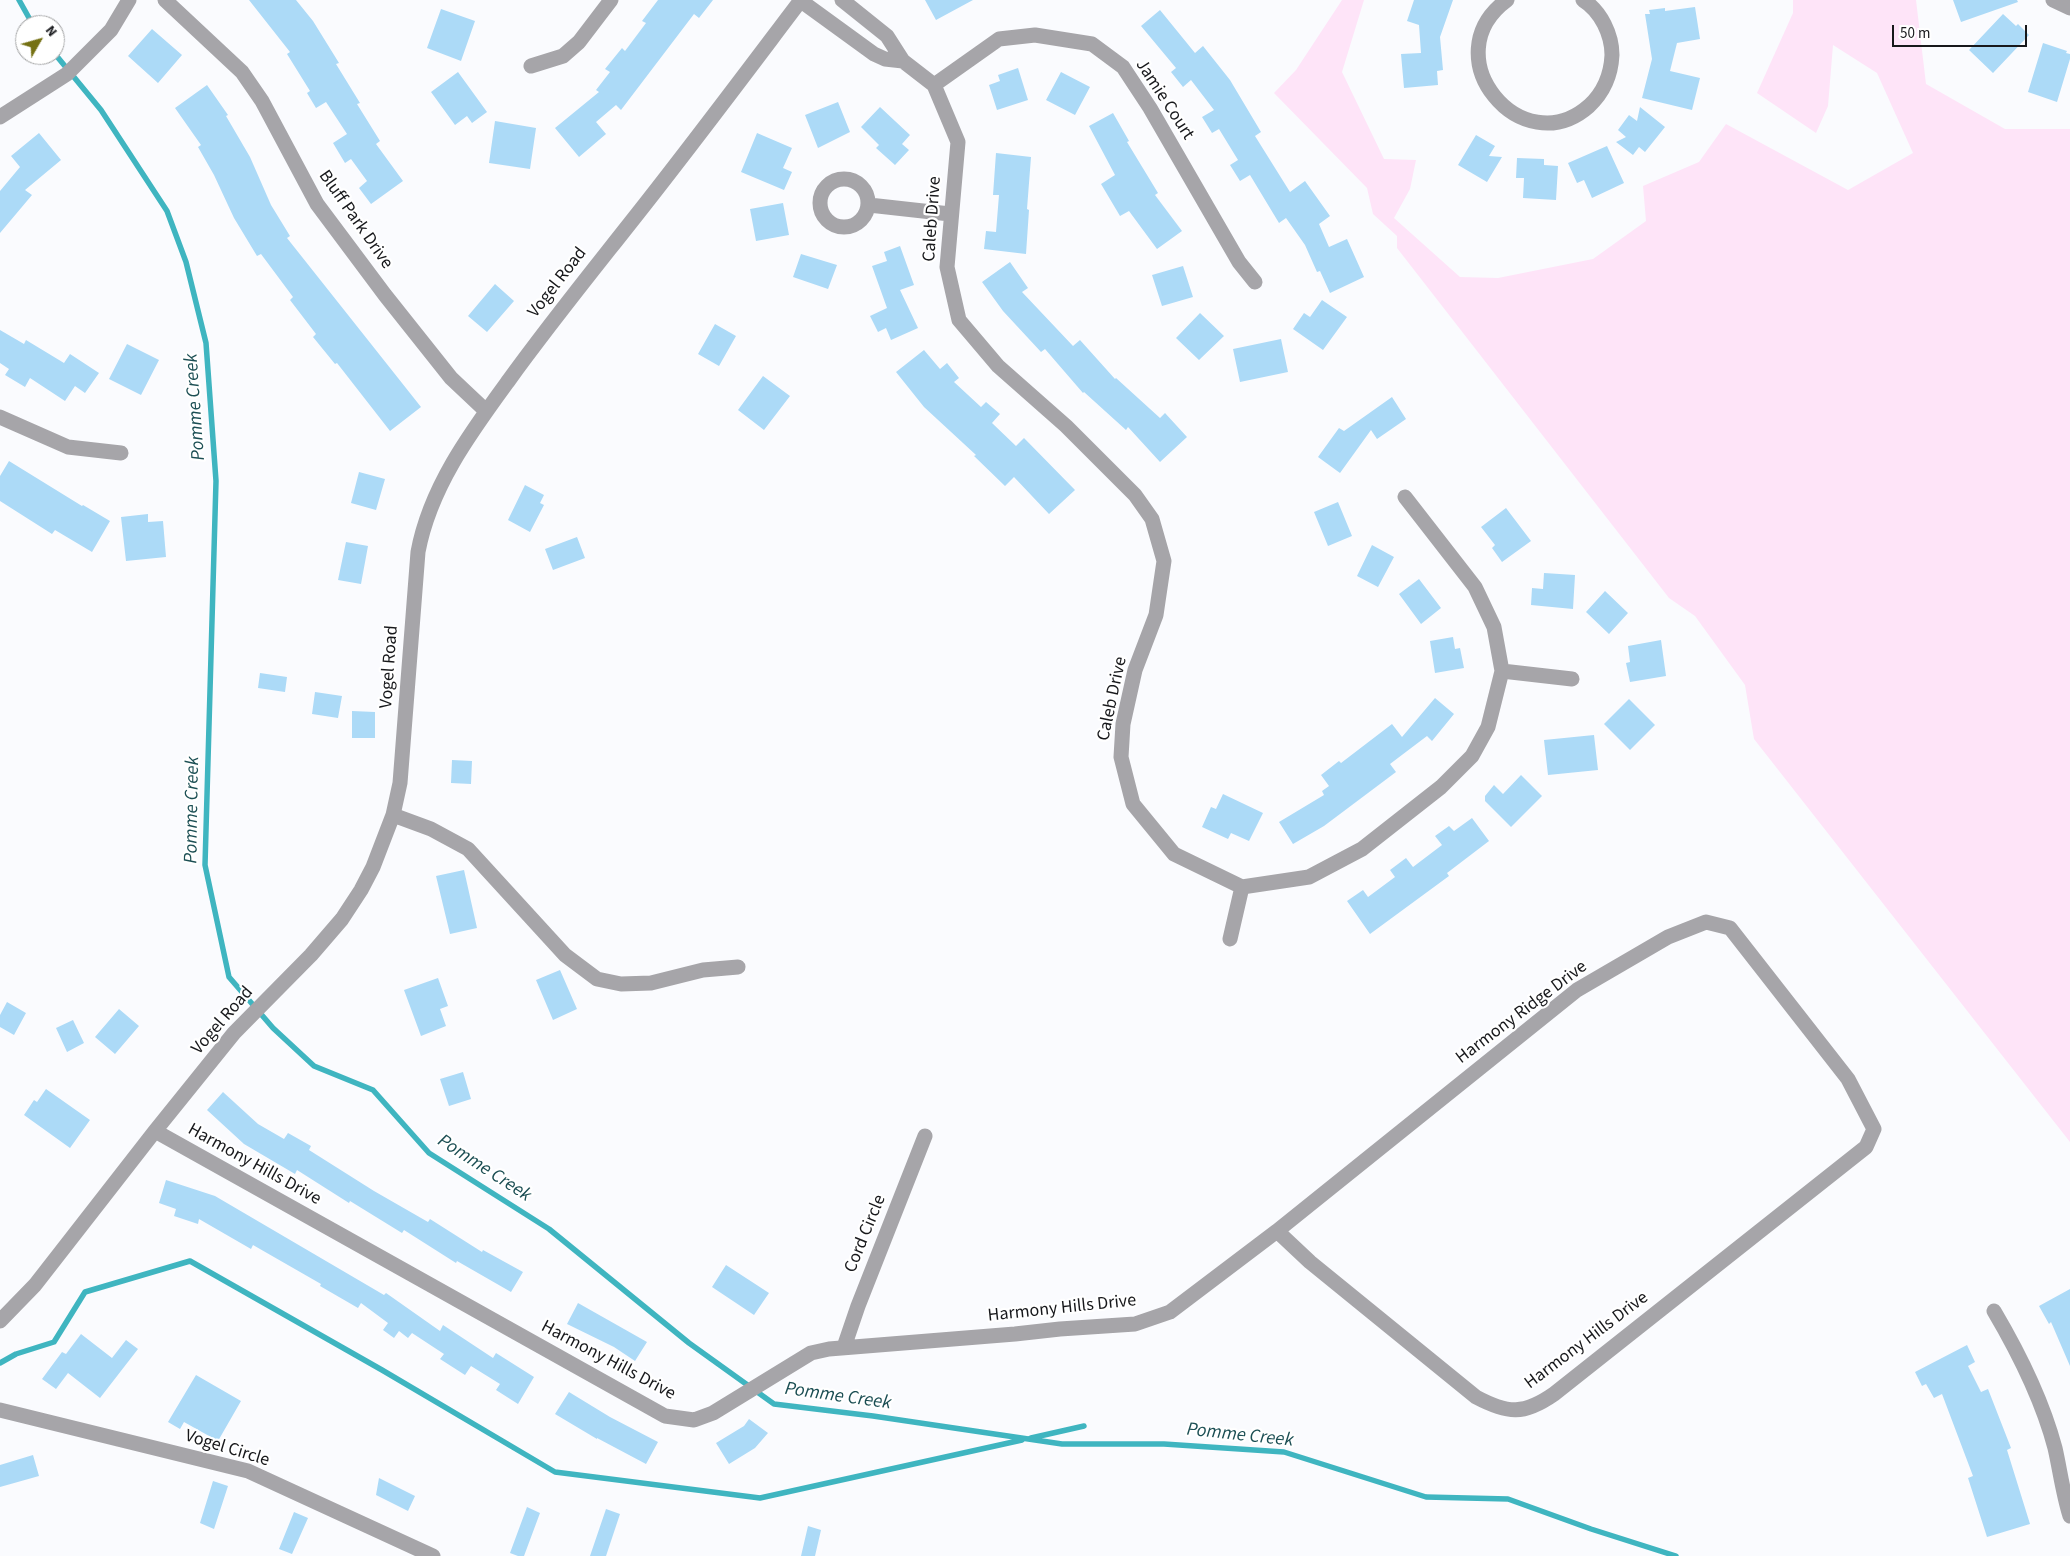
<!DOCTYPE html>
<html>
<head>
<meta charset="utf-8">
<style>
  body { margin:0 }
  #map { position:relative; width:2070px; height:1556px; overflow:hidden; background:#fafbfe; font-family:"Source Sans 3",sans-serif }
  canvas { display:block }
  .north { position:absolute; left:15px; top:15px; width:50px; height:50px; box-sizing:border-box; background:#fff; border:1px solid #a2a3a4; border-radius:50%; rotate:52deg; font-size:14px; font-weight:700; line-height:20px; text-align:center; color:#17181b }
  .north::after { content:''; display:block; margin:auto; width:18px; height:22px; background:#757113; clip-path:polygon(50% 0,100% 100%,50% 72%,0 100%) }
  .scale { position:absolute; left:1892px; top:25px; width:135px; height:22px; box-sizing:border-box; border:2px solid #17181b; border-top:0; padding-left:6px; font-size:15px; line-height:18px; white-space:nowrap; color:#17181b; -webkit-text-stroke:4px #fff; paint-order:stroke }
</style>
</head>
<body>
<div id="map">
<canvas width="2070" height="1556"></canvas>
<div class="north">N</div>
<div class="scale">50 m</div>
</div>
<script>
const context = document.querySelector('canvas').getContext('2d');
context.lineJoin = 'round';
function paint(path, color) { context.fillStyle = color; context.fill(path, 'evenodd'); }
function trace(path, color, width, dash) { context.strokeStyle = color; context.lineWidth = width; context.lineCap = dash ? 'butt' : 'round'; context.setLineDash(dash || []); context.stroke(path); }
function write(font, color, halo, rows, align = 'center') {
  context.font = font + ' "Source Sans 3",sans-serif'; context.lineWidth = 4.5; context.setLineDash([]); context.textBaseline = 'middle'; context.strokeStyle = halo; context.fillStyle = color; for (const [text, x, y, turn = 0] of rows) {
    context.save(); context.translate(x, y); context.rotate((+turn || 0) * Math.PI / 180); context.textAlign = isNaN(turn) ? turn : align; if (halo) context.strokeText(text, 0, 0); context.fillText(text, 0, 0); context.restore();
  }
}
paint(new Path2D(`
  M1342,0H1364L1342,72L1384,159L1416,160L1410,189L1394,218L1460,277L1498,278L1593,259L1646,221L1643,186L1699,162L1726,124L1848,190L1913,153L1877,73L1833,45L1828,106L1816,133L1757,93L1793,13V0H1916L1926,84L2005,129H2070V1142L1754,739L1745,685L1695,616L1669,598L1397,248V236L1373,214L1367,188L1274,93L1296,70Z`), '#fee4f8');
trace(new Path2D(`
  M19,0L33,25
  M55,54L101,110L167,211L186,262L206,343L216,481L205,865L229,977L273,1028L314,1066L373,1090L429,1153L549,1229L689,1343L774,1404L873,1416L1062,1444H1164L1284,1452L1426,1497L1508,1499L1591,1529L1676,1556
  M0,1363L16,1354L54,1342L85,1292L190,1261L382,1370L555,1472L760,1498L1022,1440
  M1031,1438L1084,1426`), '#3fb5c0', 5.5);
paint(new Path2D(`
  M249,0H296L313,21L339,63L336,64L360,103L357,104L380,141L376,144L403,181L371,204L359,188L367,181L351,159L345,163L333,143L347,134L326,102L316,108L307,93L310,91L287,54L290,52Z
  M658,0H713L699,18L694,14L621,110L616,105L596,122L606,134L579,157L555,128L599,92L596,90L610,72L605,69L622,48L625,51L646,23L642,21Z
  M925,0H973L936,20Z
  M1414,0H1453L1440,37L1443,70L1437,71L1438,85L1404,88L1401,54L1421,53L1419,25L1407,21Z
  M1953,0H2017L2018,2L1961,22Z
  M1695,7L1700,39L1677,43L1670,71L1700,78L1692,110L1642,98L1652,59L1645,14H1650L1649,10L1665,8V11Z
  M441,9L475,21L461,61L427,48Z
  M1160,10L1195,53L1203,46L1230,80L1261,132L1255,136L1290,192L1305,181L1330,216L1319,224L1329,247L1347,239L1364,277L1330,293L1320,271L1317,272L1305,245L1286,218L1279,223L1250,175L1240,181L1230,165L1238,160L1219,129L1212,133L1202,117L1214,110L1191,80L1183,87L1171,72L1176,68L1141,26Z
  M2003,14L2016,26L2018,24L2029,35L1993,73L1969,50Z
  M152,29L182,55L158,83L128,56Z
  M2043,43L2067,51L2066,53L2070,54V59L2057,102L2028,92Z
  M1018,68L1028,100L997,110L989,85L1000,81L998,75Z
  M458,72L487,112L472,123L467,116L455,125L431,92Z
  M1061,72L1090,87L1075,115L1046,100Z
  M207,85L228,115L226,116L250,157L271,205L290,236L287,238L421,407L390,431L337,363L335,364L313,337L316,334L290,300L293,297L261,254L257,256L234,218L214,175L198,147L201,145L175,108Z
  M838,102L850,132L818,148L805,115Z
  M880,107L910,135L902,144L909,150L895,165L876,148L879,145L861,127Z
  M1640,107L1665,127L1645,152L1639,147L1633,155L1616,142L1626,137L1618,130L1629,115L1637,121Z
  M1113,113L1129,141L1127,142L1158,193L1155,195L1182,231L1157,249L1129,211L1120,216L1101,184L1115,175L1089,126Z
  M495,121L536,128L530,169L489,163Z
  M39,133L61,160L25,190L32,195L0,233V191L20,167L11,156Z
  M757,133L792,148L783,168L792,172L784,190L741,172Z
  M1476,135L1495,146L1489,156L1502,157L1487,182L1458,165Z
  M1607,146L1624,183L1592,198L1584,180L1577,183L1568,163Z
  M996,153L1031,157L1027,209L1029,210L1026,254L984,249L986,231L996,232L999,195H993Z
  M1517,158L1544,159V165L1558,166L1556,200L1523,198L1524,178H1516Z
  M783,203L789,235L756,241L750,209Z
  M900,246L914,285L900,290L918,328L891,340L886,328L878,332L870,316L887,308L872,266L887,261L884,252Z
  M801,254L837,265L828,289L793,277Z
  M1010,262L1028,288L1022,292L1073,346L1080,340L1115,379L1116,378L1160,418L1165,413L1187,437L1160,462L1128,427L1126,430L1084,392L1083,393L1045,349L1041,352L1003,311L982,282Z
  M1183,266L1193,297L1162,306L1152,275Z
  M495,284L514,301L487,332L468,316Z
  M1322,300L1347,317L1323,350L1293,329L1304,313L1310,317Z
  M1200,313L1224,336L1199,360L1176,338Z
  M715,324L736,336L719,366L698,354Z
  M0,330L24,344L26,340L64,363L70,354L99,373L85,393L75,386L65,401L30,378L25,387L5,375L9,369L0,363Z
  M1281,339L1288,372L1240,382L1233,349Z
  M127,344L159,360L141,395L109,379Z
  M924,350L940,369L947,363L959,378L954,382L981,407L986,402L1000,414L992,423L1016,446L1024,438L1075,490L1049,514L1014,477L1005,486L974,456L976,455L924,407L896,372Z
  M763,376L790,396L764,430L738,410Z
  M1392,397L1406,419L1377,439L1371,430L1340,473L1318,457L1339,428L1344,431Z
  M9,461L82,506L83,505L110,521L92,552L55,530L52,534L0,501V476Z
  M359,472L385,479L376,510L351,503Z
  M525,485L544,495L540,503L544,505L530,532L508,520Z
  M1338,502L1352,536L1328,546L1314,512Z
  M1506,508L1531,541L1502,562L1492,548L1495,545L1481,527Z
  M148,514V522L163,521L166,557L126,561L121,517Z
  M577,537L585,558L553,570L545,549Z
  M346,542L368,546L361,584L338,580Z
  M1372,545L1394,557L1378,587L1357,576Z
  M1544,573L1575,575L1573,609L1531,605L1532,588L1543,589Z
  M1419,579L1441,608L1421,624L1399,594Z
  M1605,591L1628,613L1609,634L1586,612Z
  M1453,637L1455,649L1460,648L1464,668L1435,673L1430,641Z
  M1661,640L1666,676L1630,682L1626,663L1630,662L1628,646Z
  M260,673L287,677L285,692L258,688Z
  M315,692L342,696L338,718L312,714Z
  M1435,698L1454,714L1432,741L1427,736L1390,764L1396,772L1324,826L1293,844L1279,822L1324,795L1322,791L1329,786L1321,775L1339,761L1341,763L1392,724L1402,737Z
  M1629,699L1655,725L1630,750L1604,724Z
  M352,711L375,712V738H352Z
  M1594,735L1598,770L1548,775L1544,740Z
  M452,760L472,761L471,784L451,783Z
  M1521,775L1542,796L1511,827L1485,801V796L1494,785L1503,794Z
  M1223,794L1263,813L1249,841L1231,833L1228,839L1202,827L1211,807L1216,809Z
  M1472,818L1489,841L1447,873L1449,876L1370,934L1347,901L1363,890L1368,897L1395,877L1390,870L1406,858L1413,867L1442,845L1435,836L1449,826L1454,831Z
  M464,870L477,928L450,934L436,876Z
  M560,970L577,1009L553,1020L536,980Z
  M438,978L448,1006L440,1009L446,1026L421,1036L404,990Z
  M7,1002L26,1013L14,1035L0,1027V1015Z
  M119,1009L139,1026L115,1054L95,1037Z
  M73,1020L84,1043L67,1052L56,1028Z
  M463,1072L471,1099L449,1106L440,1079Z
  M46,1089L90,1120L70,1148L24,1115L34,1100L37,1102Z
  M223,1092L258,1124L284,1139L288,1133L311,1146L309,1150L374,1191L428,1222L430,1219L482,1252L483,1250L523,1272L511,1292L457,1261L456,1263L404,1230L402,1233L350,1201L349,1203L297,1170L295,1174L244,1144L207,1110Z
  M166,1180L215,1196L384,1295L386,1293L440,1331L443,1325L493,1358L496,1353L534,1377L518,1404L496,1390L500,1384L471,1366L465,1375L440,1359L444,1354L412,1333L408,1338L399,1331L394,1338L383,1330L388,1323L361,1303L358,1308L320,1286L321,1284L253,1245L251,1249L199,1219L198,1224L174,1216L176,1209L159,1203Z
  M726,1265L769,1293L754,1315L712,1287Z
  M2070,1289V1366L2051,1322L2049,1324L2039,1306Z
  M578,1303L647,1342L635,1361L614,1347L567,1324Z
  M81,1334L112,1358L126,1340L138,1349L100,1398L68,1373L56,1389L42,1379L62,1352L66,1354Z
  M1967,1345L1975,1362L1968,1366L1981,1392L1988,1389L2011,1448L2007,1450L2030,1524L1987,1537L1968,1478L1973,1476L1942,1394L1934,1398L1926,1384L1922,1386L1915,1372Z
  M196,1375L241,1401L218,1441L184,1422L180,1429L168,1422Z
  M569,1392L610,1417L658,1442L646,1464L597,1438V1439L555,1414Z
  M749,1419L768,1433L755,1448L729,1464L716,1443L744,1426Z
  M33,1455L39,1476L0,1487V1465Z
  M379,1478L415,1496L408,1511L376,1495Z
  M213,1481L228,1486L214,1529L200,1523Z
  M527,1507L540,1513L524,1556H518L510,1553Z
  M606,1509L620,1514L606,1556H590Z
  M294,1512L308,1518L292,1554L279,1549Z
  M808,1526L821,1530L815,1556H801Z`), '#acdaf7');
trace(new Path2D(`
  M165,0L242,72L262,101L317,204L385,295L451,378L486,411
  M842,0L887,36L903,61L934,85L958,142L947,267L959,320L998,366L1066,426L1135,495L1152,519L1164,561L1156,615L1135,670L1123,724L1121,757L1133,804L1174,854L1242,887L1309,877L1362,849L1441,787L1472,756L1488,727L1502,671L1494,627L1475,587L1405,497
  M1507,0C1431,56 1522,165 1589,106C1603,93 1611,75 1612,55C1612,35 1601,11 1583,0
  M2053,0L2070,8
  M801,1L874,54L885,59L903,61
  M531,66L563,56L579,42L611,0
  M934,85L999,39L1035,35L1092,44L1123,67L1150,108L1239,262L1255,282
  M0,117L67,74L111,30L129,0
  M820 203a24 24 0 1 1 48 0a24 24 0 1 1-48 0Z
  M869,205L950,214
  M0,417L68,447L121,453
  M1502,671L1572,679
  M393,815L431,829L468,849L565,955L597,979L621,984L651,983L703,970L738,967
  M1230,939L1242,887
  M155,1131L665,1416L694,1420L713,1413L811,1353L829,1349L1015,1334L1060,1329L1135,1324L1170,1312L1277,1231L1310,1262L1476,1397C1508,1414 1524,1415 1554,1394L1866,1147L1874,1129L1848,1079L1730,928L1706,922L1668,937L1577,990L1277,1231
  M1994,1311C2020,1355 2042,1399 2055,1448C2060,1470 2063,1494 2070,1516
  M0,1321L35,1285L155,1131L234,1033L311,955L342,919L361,890L373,867L393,815L400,783L418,552C430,487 471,432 509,380C548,326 590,274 631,222C689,149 745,74 801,0
  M844,1347L858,1306L925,1136
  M0,1410L248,1471L433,1556`), '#a6a5a9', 15);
write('18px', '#17181b', '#fff', [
  ["Jamie Court",1164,100,57],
  ["Caleb Drive",933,219,-86],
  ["Bluff Park Drive",355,220,55],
  ["Vogel Road",558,283,-52],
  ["Vogel Road",390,667,-86],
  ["Caleb Drive",1113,699,-78],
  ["Harmony Ridge Drive",1522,1013,-37],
  ["Vogel Road",223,1021,-49],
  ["Harmony Hills Drive",254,1165,29],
  ["Cord Circle",866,1234,-68],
  ["Harmony Hills Drive",1062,1309,-6],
  ["Harmony Hills Drive",1587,1341,-37],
  ["Harmony Hills Drive",608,1361,28],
  ["Vogel Circle",227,1449,17]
]);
write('italic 19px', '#1b4e53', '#fff', [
  ["Pomme Creek",196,407,-94],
  ["Pomme Creek",193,810,-89],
  ["Pomme Creek",484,1169,33],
  ["Pomme Creek",838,1397,8],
  ["Pomme Creek",1240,1436,6]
]);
</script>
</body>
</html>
